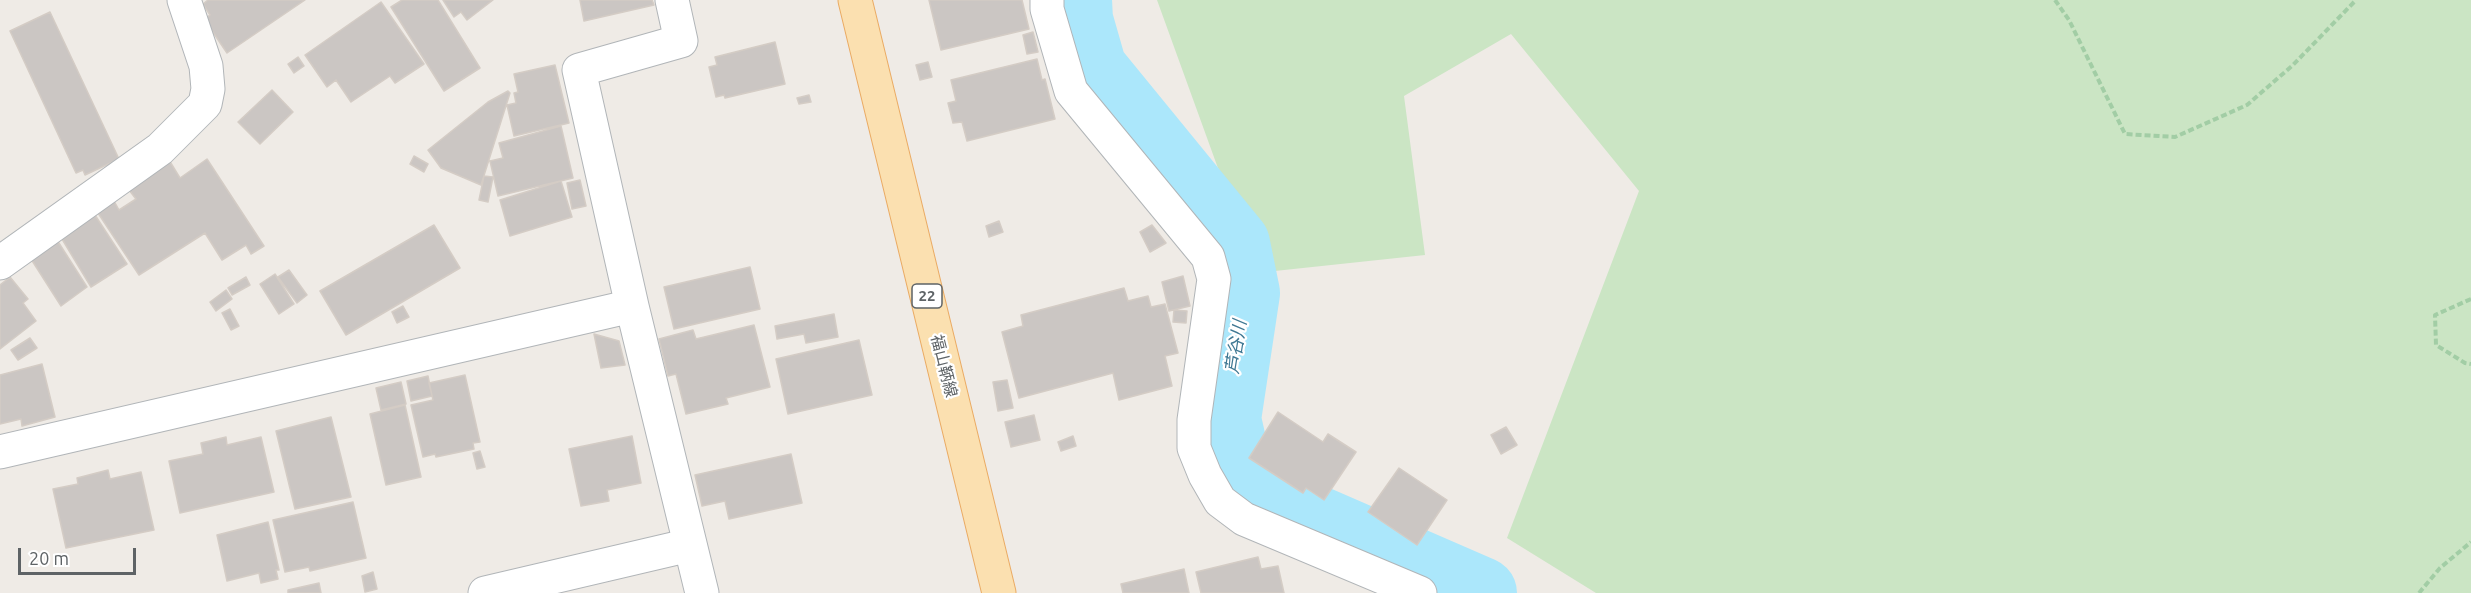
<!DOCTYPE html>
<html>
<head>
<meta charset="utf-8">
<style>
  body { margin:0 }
  #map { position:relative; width:2471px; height:593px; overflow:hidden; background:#efebe6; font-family:Ubuntu,sans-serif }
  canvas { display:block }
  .scale { position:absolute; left:18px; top:548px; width:118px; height:27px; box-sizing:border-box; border:3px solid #5e6366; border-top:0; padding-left:8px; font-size:18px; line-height:21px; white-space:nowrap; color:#5e6366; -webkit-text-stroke:4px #fff; paint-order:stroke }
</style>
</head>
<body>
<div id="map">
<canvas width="2471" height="593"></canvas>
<div class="scale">20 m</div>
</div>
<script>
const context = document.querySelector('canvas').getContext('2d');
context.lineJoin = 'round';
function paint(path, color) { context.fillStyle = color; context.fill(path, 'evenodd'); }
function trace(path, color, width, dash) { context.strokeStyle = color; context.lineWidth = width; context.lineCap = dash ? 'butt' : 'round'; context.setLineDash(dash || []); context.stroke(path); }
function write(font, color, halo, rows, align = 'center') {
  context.font = font + ' Ubuntu,"Noto Sans JP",sans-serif'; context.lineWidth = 4.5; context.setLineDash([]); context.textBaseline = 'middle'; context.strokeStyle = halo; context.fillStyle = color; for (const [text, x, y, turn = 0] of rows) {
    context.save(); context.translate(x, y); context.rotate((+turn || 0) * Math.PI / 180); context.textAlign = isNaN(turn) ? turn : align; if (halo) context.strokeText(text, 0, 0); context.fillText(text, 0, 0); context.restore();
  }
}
paint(new Path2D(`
  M1157,0H2471V593H1596L1507,538L1639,191L1511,34L1404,96L1425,255L1256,273Z`), '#cbe5c4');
trace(new Path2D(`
  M1076,0L1077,20L1091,69L1234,244L1244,293L1225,419L1237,473L1260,497L1481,593`), '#abe7fb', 72);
const building = new Path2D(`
  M208,0H305L227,53L204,19L210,15L203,4Z
  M402,0H438L480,68L444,91L391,7Z
  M443,0H493L467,20L461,12L454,17Z
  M580,0H652L654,5L584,21Z
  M929,0H1022L1029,29L941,50Z
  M381,2L424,64L395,83L390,76L351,102L336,80L327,87L305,55Z
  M50,12L119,159L85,175L83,170L76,173L10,31Z
  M1033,32L1038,52L1027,54L1023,35Z
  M775,42L785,84L725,98L724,95L716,97L709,67L717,65L715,57Z
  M298,57L304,66L294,73L288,64Z
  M1037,59L1042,80L1045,79L1055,119L967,141L962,122L953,123L948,103L956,101L951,80Z
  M928,62L932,77L920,80L916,65Z
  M555,65L569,123L514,136L507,105L516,103L514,93L518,92L514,74Z
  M272,90L293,112L260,144L238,122Z
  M508,91L510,93L481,185L441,168L428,150L488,102Z
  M809,95L811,102L799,104L797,98Z
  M561,126L573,178L498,196L490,161L503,158L499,143Z
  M414,156L428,164L424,172L410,164Z
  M207,159L264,246L251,254L246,245L222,260L205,233L139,275L98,213L114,201L119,210L136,199L129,190L169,160L180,178Z
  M484,176L493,177L488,202L479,200Z
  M580,180L586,206L572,209L567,183Z
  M561,181L572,217L510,236L500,200Z
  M95,215L127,264L91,287L62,239Z
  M999,221L1003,232L989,237L986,226Z
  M434,225L460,268L346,335L320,291Z
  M1152,225L1166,243L1150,252L1140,232Z
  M57,240L87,287L61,306L31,259Z
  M750,267L760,309L674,329L664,287Z
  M289,270L307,295L297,303L278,277Z
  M275,274L294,304L279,314L260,284Z
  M1183,276L1190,306L1169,311L1162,282Z
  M10,277L28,299L23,303L36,321L0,349V285Z
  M246,277L250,285L232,295L228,288Z
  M1124,288L1128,301L1148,296L1151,307L1165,304L1178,353L1165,356L1172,386L1119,400L1113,373L1019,398L1002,332L1023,326L1021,315Z
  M226,290L232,299L216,311L210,302Z
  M403,306L409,317L397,323L392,312Z
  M230,309L239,326L231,330L222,313Z
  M1174,310L1187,311L1186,323L1173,322Z
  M834,314L838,337L806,343L804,334L777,339L775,326Z
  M754,325L770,387L726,398L728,404L686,414L676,374L668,376L659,339L693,330L696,339Z
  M594,334L619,341L625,365L601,368Z
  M30,338L37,348L18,360L11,350Z
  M859,340L872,395L788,414L776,359Z
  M42,364L55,417L22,426L21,419L0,424V375Z
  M465,375L480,442L473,443L474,449L436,457L435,454L423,457L411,405L433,400L429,383Z
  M428,376L432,396L411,401L407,381Z
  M1007,380L1013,408L998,411L993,382Z
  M401,382L406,404L381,410L376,388Z
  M405,405L421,477L386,485L370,414Z
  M1278,412L1323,442L1328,434L1356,452L1324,500L1306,488L1303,493L1249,458Z
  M1034,415L1040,440L1011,447L1005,422Z
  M331,417L351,497L295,509L276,431Z
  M1506,427L1517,445L1501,454L1491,435Z
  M632,436L641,483L607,490L609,501L581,506L569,449Z
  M1073,436L1076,446L1061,451L1058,442Z
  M226,437L227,445L261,437L274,492L180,513L169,461L203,454L201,443Z
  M480,451L485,467L477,469L473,453Z
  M791,454L802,503L729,519L725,501L702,506L695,475Z
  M1399,468L1447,500L1417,545L1368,512Z
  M108,470L110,479L141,472L154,530L66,548L53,489L78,484L77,478Z
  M353,502L366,558L310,571L309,567L285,572L273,520Z
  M268,522L279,570H276L278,579L261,583L259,573L227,581L217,535Z
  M1258,557L1261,569L1278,566L1284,593H1201L1196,572Z
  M1184,569L1189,593H1123L1121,584Z
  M373,572L377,589L365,592L362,576Z
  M319,583L321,593H288V590Z`);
paint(building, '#cbc6c3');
trace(building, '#d4ccc5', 1.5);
const minor = new Path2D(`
  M672,0L681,41L579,70L632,306L702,593
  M1047,0V9L1071,91L1208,257L1214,279L1194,420V448L1205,475L1220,501L1244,519L1420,593
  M0,263L160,149L205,104L208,89L206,66L184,0
  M0,452L632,306
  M485,593L690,545`);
const primary = new Path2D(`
  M855,0L999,593`);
trace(minor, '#b1b5b8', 35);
trace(primary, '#eaab64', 35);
trace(new Path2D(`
  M2055,0L2069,20L2125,134L2175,137L2247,105L2293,65L2356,0
  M2471,299L2435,315L2436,345L2465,363L2471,364
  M2419,593L2440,568L2471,542`), '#a2cda5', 4, [6, 3]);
trace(minor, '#fff', 33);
trace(primary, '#fbe0b0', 33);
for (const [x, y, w] of [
  [927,296,30]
]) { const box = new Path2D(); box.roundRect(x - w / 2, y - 12, w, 24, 4.5); context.fillStyle = '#fff'; context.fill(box); trace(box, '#5e6366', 1.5); }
write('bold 15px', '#5e6366', null, [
  ["22",927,296]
]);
write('16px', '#5e6366', '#fff', [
  ["福山鞆線",944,366,76]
]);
write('italic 18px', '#3f7893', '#fff', [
  ["芦谷川",1236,347,-81]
]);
</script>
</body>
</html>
